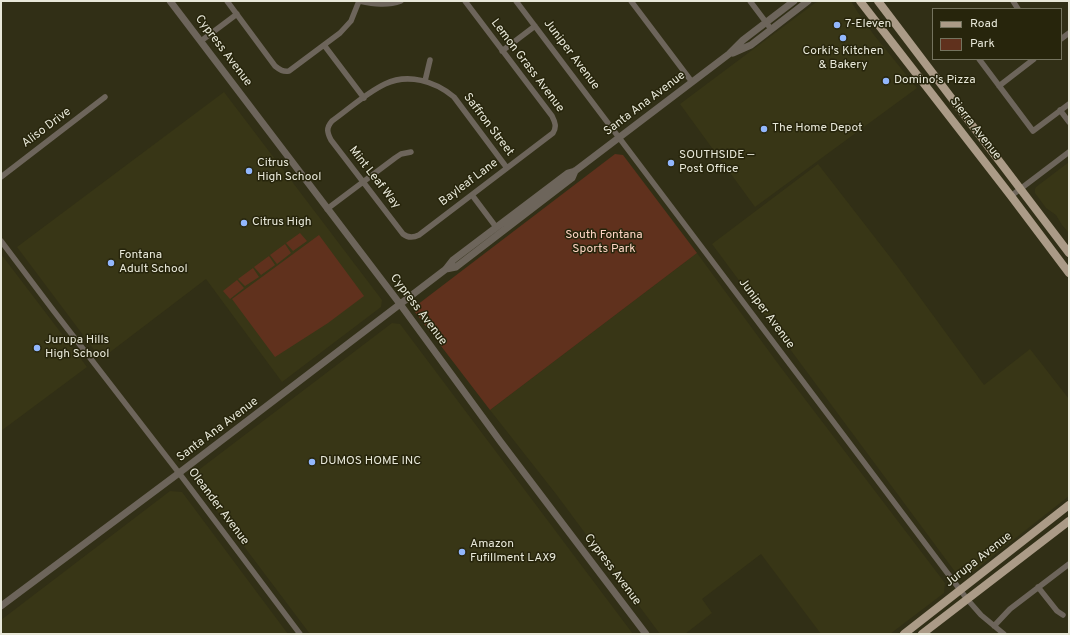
<!DOCTYPE html>
<html>
<head>
<meta charset="utf-8">
<style>
  body { margin:0 }
  #map { position:relative; width:1070px; height:635px; overflow:hidden; background:#312f16; font-family:Overpass,sans-serif }
  canvas { display:block }
  .frame { position:absolute; inset:0; border:2px solid #e8e8d9; pointer-events:none }
  .legend { position:absolute; left:932px; top:8px; width:130px; height:52px; box-sizing:border-box; background:#27250c; border:1px solid #74735e; margin:0; padding:5px 7px; list-style:none; font-size:12px; color:#e8e8d9 }
  .legend li { display:flex; align-items:center; gap:8px; height:20px }
  .legend b { width:20px; border:1px solid #74735e }
</style>
</head>
<body>
<div id="map">
<canvas width="1070" height="635"></canvas>
<div class="frame"></div>
<ul class="legend">
<li><b style="height:5px;background:#ab9b87"></b>Road</li>
<li><b style="height:11px;background:#60311d"></b>Park</li>
</ul>
</div>
<script>
const context = document.querySelector('canvas').getContext('2d');
context.lineJoin = 'round';
function paint(path, color) { context.fillStyle = color; context.fill(path, 'evenodd'); }
function trace(path, color, width, dash) { context.strokeStyle = color; context.lineWidth = width; context.lineCap = dash ? 'butt' : 'round'; context.setLineDash(dash || []); context.stroke(path); }
function write(font, color, halo, rows, align = 'center') {
  context.font = font + ' Overpass,sans-serif'; context.lineWidth = 3; context.setLineDash([]); context.textBaseline = 'middle'; context.strokeStyle = halo; context.fillStyle = color; for (const [text, x, y, turn = 0] of rows) {
    context.save(); context.translate(x, y); context.rotate((+turn || 0) * Math.PI / 180); context.textAlign = isNaN(turn) ? turn : align; if (halo) context.strokeText(text, 0, 0); context.fillText(text, 0, 0); context.restore();
  }
}
paint(new Path2D(`
  M821,1H851L857,11L874,35L917,88L755,207L680,104L815,3Z
  M224,92L382,300L381,307L282,382L206,279L101,359L17,247Z
  M1069,162V233L1062,225L1056,215L1046,208L1035,193V189L1036,187Z
  M818,164L897,266L984,385L1030,349L1069,399V496L970,574L956,573L712,244Z
  M697,253L779,365L945,583L944,593L890,634H821L761,554L702,599L712,613L685,634H660L556,494L490,410Z
  M1,254L87,367L1,431Z
  M392,323L400,324L633,634H310L194,480L196,472Z
  M170,491L182,492L288,634H1V620Z`), '#383616');
paint(new Path2D(`
  M615,154L623,155L697,253L490,410L415,312L417,305Z
  M300,233L307,241L293,251L286,243Z
  M319,235L364,296L328,323L275,357L232,299Z
  M285,244L291,253L277,264L270,255Z
  M269,256L275,265L261,275L254,267Z
  M253,268L259,277L245,286L238,279Z
  M237,280L244,288L230,299L223,291Z`), '#60311d');
trace(new Path2D(`
  M227,1L275,66C280,70 283,72 289,71L340,33L351,21L359,1
  M359,1C374,4 387,6 401,1
  M465,1L552,116C555,122 557,127 553,133L419,235C413,238 408,238 403,234L331,140C327,132 326,128 332,121C349,109 366,93 385,84C408,73 435,81 454,97L507,168
  M516,1L967,599L981,615L1004,634
  M631,1L692,82
  M750,1L771,29
  M1013,1L1018,9
  M1061,39L1069,33
  M201,41L237,14
  M324,45L364,98
  M502,51L535,26
  M979,59L1033,131L1069,104
  M425,81L430,60
  M999,86L1034,59
  M1060,110L1069,122
  M1,177L105,97
  M472,195L496,227
  M1011,196L1069,152
  M327,209L395,158L401,154L411,152
  M1,241L53,310L179,473L300,634
  M1038,587L1057,611L1063,615
  M994,626L1010,609L1069,564`), '#6d655b', 5.5);
trace(new Path2D(`
  M170,1L400,304L500,441L646,634
  M733,53L751,45L808,1
  M446,269L456,267L572,178L575,171
  M1,606L179,473L446,269L453,260L568,173L575,171L729,54L743,40L794,1`), '#6d655b', 7);
trace(new Path2D(`
  M860,1L1011,196L1069,273
  M878,1L1069,253
  M904,634L1069,505
  M922,634L1069,521`), '#ab9b87', 8);
for (const [x, y, r, color] of [
  [837,25,4,"#92b7fd"],
  [843,38,4,"#92b7fd"],
  [886,81,4,"#92b7fd"],
  [764,129,4,"#92b7fd"],
  [671,163,4,"#92b7fd"],
  [249,171,4,"#92b7fd"],
  [244,223,4,"#92b7fd"],
  [111,263,4,"#92b7fd"],
  [37,348,4,"#92b7fd"],
  [312,462,4,"#92b7fd"],
  [462,552,4,"#92b7fd"]
]) { const dot = new Path2D(); dot.arc(x, y, r, 0, 2 * Math.PI); context.fillStyle = color; context.fill(dot); trace(dot, '#27250c', 1.5); }
write('12px', '#e8e8d9', '#27250c', [
  ["7-Eleven",845,25],
  ["Corki's Kitchen",843,52,"center"],
  ["& Bakery",843,66,"center"],
  ["Domino's Pizza",894,81],
  ["The Home Depot",772,129],
  ["SOUTHSIDE —",679,156],
  ["Post Office",679,170],
  ["Citrus",257,164],
  ["High School",257,178],
  ["Citrus High",252,223],
  ["Fontana",119,256],
  ["Adult School",119,270],
  ["Jurupa Hills",45,341],
  ["High School",45,355],
  ["DUMOS HOME INC",320,462],
  ["Amazon",470,545],
  ["Fufillment LAX9",470,559]
], 'left');
write('12px', '#e8e8d9', '#27250c', [
  ["Cypress Avenue",223,51,53],
  ["Juniper Avenue",571,55,53],
  ["Lemon Grass Avenue",527,66,53],
  ["Santa Ana Avenue",645,104,-37],
  ["Saffron Street",488,125,53],
  ["Aliso Drive",47,128,-37],
  ["Sierra Avenue",975,129,52],
  ["Mint Leaf Way",374,178,52],
  ["Bayleaf Lane",469,183,-37],
  ["Cypress Avenue",418,310,53],
  ["Juniper Avenue",766,314,53],
  ["Santa Ana Avenue",218,430,-37],
  ["Oleander Avenue",218,507,53],
  ["Jurupa Avenue",979,560,-38],
  ["Cypress Avenue",612,570,53]
]);
write('12px', '#fdd5c4', '#27250c', [
  ["South Fontana",604,236],
  ["Sports Park",604,250]
]);
</script>
</body>
</html>
